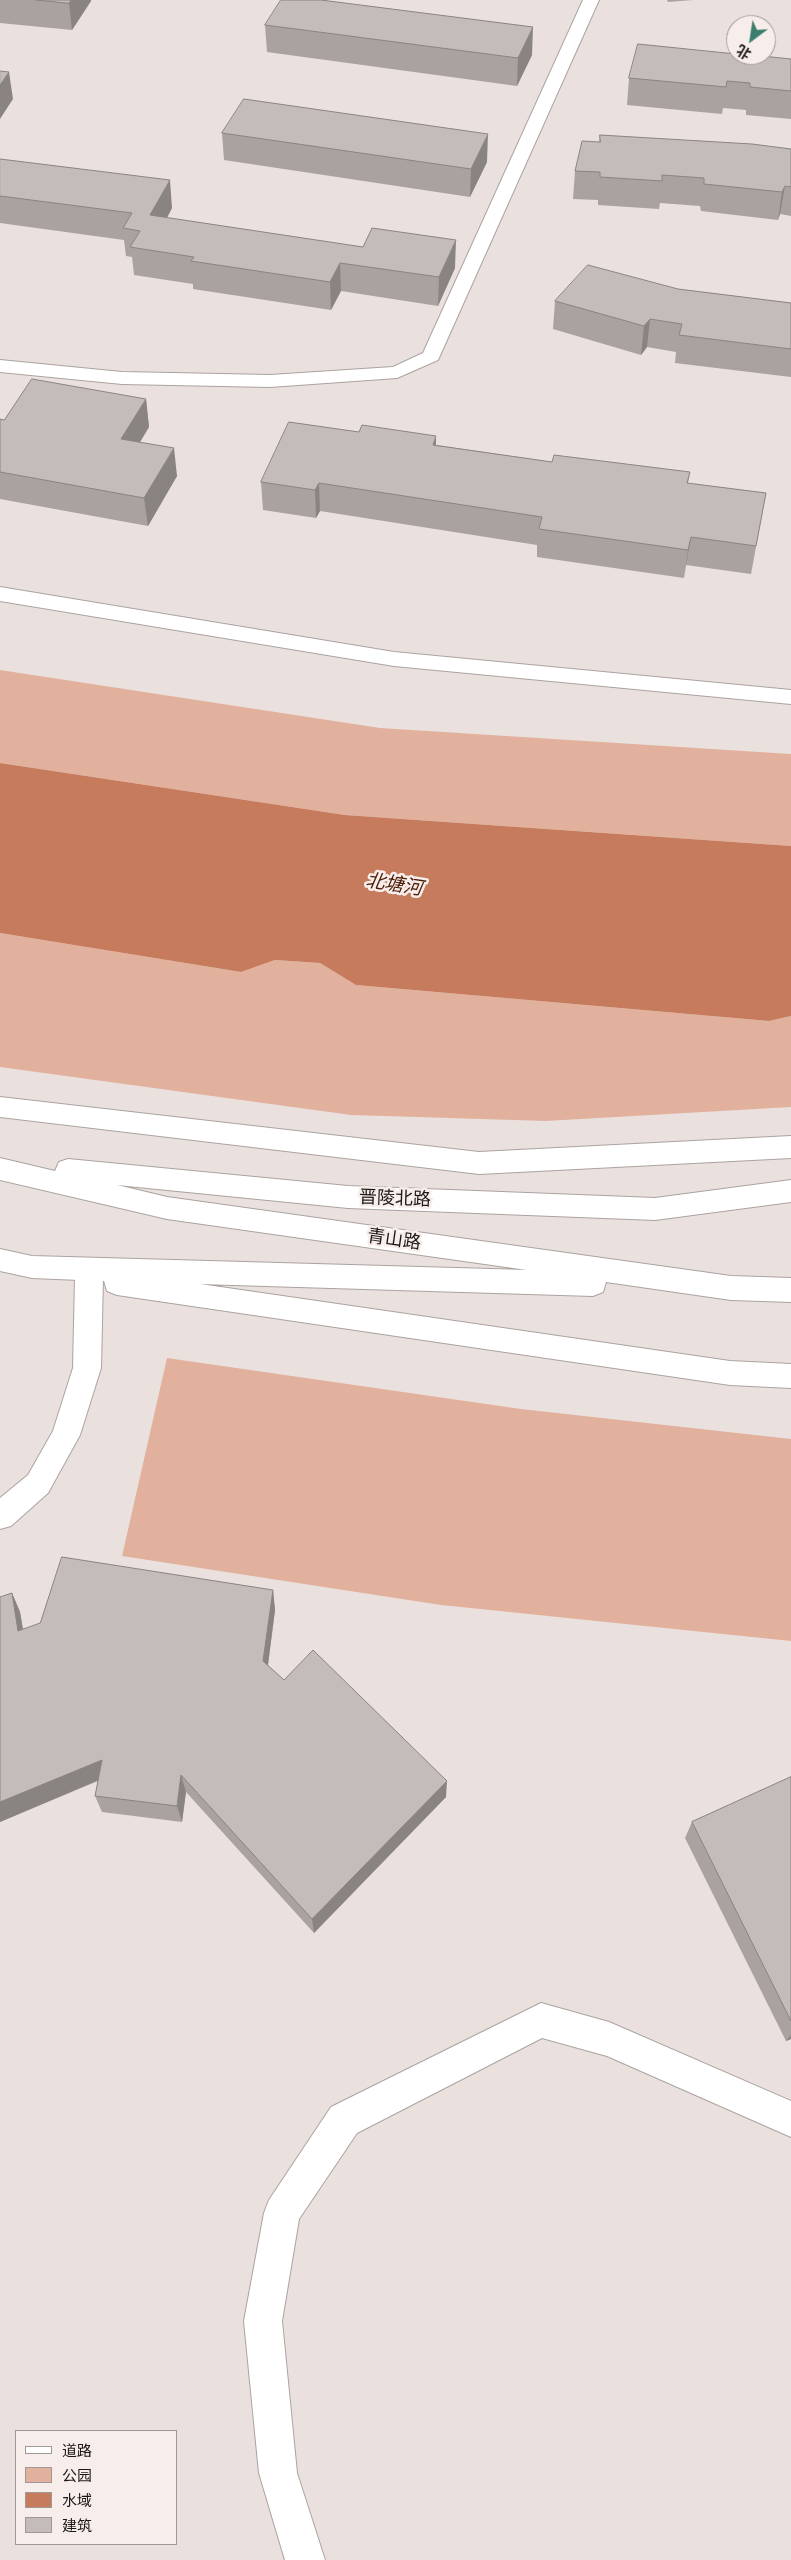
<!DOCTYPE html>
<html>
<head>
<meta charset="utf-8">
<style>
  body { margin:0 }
  #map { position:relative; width:791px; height:2560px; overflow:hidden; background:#eae1de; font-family:"Noto Sans","Noto Sans SC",sans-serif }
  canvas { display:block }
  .legend { position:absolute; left:15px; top:2430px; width:162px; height:115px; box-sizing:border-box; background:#f7eeeb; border:1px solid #9f9896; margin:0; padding:6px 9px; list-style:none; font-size:15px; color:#1b1817 }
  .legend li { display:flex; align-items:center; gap:10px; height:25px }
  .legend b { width:25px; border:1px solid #9f9896 }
  .north { position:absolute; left:726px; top:15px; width:50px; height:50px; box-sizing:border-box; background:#f7eeeb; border:1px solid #9f9896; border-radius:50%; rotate:211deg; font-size:14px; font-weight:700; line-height:20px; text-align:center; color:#1b1817 }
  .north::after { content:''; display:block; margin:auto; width:18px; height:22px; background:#3c7e6d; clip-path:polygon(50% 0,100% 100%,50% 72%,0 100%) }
</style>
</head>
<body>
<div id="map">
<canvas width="791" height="2560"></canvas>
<ul class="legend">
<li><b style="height:6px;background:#fff"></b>道路</li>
<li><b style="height:14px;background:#e2b19d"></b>公园</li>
<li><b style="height:14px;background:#c67b5c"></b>水域</li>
<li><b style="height:14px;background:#c4bcb9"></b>建筑</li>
</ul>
<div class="north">北</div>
</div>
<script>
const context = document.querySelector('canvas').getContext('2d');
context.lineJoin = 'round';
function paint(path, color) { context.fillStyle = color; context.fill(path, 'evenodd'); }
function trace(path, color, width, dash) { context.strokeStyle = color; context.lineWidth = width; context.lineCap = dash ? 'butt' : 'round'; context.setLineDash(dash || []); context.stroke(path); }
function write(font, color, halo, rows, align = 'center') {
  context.font = font + ' "Noto Sans","Noto Sans SC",sans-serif'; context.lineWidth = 5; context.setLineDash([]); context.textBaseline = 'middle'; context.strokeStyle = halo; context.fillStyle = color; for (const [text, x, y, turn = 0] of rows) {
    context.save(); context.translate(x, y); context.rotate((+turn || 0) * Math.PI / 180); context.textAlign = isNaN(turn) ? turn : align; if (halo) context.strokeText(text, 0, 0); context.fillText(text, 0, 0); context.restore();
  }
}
paint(new Path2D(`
  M0,670L380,728L791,754V846L345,815L0,763Z
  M0,933L241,972L275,960L320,963L356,985L769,1021L791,1016V1107L546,1121L351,1115L0,1067Z
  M167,1358L521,1409L791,1439V1641L441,1605L122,1556Z`), '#e2b19d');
paint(new Path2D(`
  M0,763L345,815L791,846V1016L769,1021L356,985L320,963L275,960L241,972L0,933Z`), '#c67b5c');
const lane = new Path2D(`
  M583,0H599L438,360L397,378L270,387L122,384L0,372V360L122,372L270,375L393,367L423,353Z
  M89,1265L99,1269L103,1277L101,1368L80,1435L48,1493L11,1526L0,1529V1498L28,1475L53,1431L73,1368L75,1277L79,1269Z
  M541,2003L609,2022L791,2101V2137L607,2056L542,2038L357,2133L299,2219L282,2321L297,2473L325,2560H285L259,2473L244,2321L264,2213L269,2200L331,2107Z`);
const street = new Path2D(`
  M0,587L394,652L791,690V704L394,666L0,601Z`);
const secondary = new Path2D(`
  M0,1097L479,1152L791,1136V1158L479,1174L0,1117Z
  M0,1158L55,1171L59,1162L68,1159L348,1186L655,1198L791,1180V1202L655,1220L348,1208L117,1185L167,1197L731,1276L791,1278V1302L731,1300L606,1282L603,1292L593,1296L200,1284L730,1361L791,1364V1388L730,1385L117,1295L107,1291L104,1281L32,1278L0,1271V1249L32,1256L527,1270L167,1219L0,1180Z`);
trace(lane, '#aba3a0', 2);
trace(street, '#aba3a0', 2);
trace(secondary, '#aba3a0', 2);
paint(lane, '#fff');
paint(street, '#fff');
paint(secondary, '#fff');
paint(new Path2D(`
  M0,0H91V1L72,30L0,23Z
  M667,0H693L668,2Z
  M265,25L532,55L517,86L267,52Z
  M791,59V119L746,115V110L723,108L722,114L627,105L629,78Z
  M222,133L487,162L470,197L224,160Z
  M600,135L791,149V216L780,214L778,220L701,211L700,206L660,203L659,209L598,205V200L573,199L575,171L599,142Z
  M0,159L172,208L167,218L455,268L438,306L341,291L331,310L193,289V284L134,275L132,257L126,256L124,240L0,223Z
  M678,289L791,303V377L675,363L676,352L647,347L641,355L553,329L555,301Z
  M146,399L149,427L140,442L177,476L148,526L0,499V419L4,420Z
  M359,432L436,436V445L552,462L690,472L688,483L766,493L751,574L686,565L684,578L537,557V545L320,511L316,518L263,510L261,482Z
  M273,1590L275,1610L268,1666L284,1680L446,1797L314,1933L186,1792L182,1822L102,1812L95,1796L98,1781L0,1822V1597L12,1593L20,1612L23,1629Z
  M791,1777V2039L786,2041L685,1838L692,1822Z`), '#a9a29f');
paint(new Path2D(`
  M71,0H91V1L72,30L69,3Z
  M533,27L532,55L517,86L518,58Z
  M9,72L13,99L0,119V85Z
  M488,134L487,162L470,197L471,169Z
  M170,180L172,208L153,243L150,215Z
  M785,186L780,214L778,220L782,192Z
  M456,240L455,268L438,306L439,277Z
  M340,263L341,291L331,310L330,282Z
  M650,319L647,347L641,355L644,326Z
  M146,399L149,427L125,467L121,439Z
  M436,436V465L433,445Z
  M174,448L177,476L148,526L144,498Z
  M319,483L320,511L316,518L315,490Z
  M691,537L686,565L684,578L688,550Z
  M273,1590L275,1610L266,1679L263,1661Z
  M12,1593L20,1612L26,1649L18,1631Z
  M102,1760L108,1776L0,1822V1802Z
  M181,1775L186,1792L182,1822L177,1806Z
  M447,1781L446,1797L314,1933L312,1919Z
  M791,2035V2039L786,2041Z`), '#898482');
const building = new Path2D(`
  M36,0H71L69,3Z
  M281,0H321L533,27L518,58L265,25Z
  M638,44L736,54V55H752L791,59V91L750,87V83L727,81L726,87L629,78Z
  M0,71L9,72L0,85Z
  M244,99L488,134L471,169L222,133Z
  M600,135L752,144L791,149V187L785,186L782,192L704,184V178L662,175V181L600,177V172L575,171L582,141L600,142Z
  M0,159L170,180L150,215L363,247L372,228L456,240L439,277L340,263L330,282L191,261L194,257L130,247L140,231L123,228L132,213L0,196Z
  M588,265L678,289L791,303V349L679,335L682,324L650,319L644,326L555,301Z
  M32,379L146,399L121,439L174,448L144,498L0,472V419L4,420Z
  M289,422L359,432L362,425L436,436L433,445L552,462L554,455L690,472L687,483L766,493L756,546L691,537L688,550L539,529L542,517L319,483L315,490L261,482Z
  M62,1557L273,1590L263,1661L284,1680L313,1650L447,1781L312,1919L181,1775L177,1806L95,1796L102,1760L0,1802V1597L12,1593L18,1631L40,1623Z
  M791,1777V2021L692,1822Z`);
paint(building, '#c4bcb9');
trace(building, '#898482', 1);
write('18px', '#1b1817', '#f7eeeb', [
  ["晋陵北路",395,1199,2],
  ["青山路",394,1240,8]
]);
write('italic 19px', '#4c1c05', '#f7eeeb', [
  ["北塘河",394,885,9]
]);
</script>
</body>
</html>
